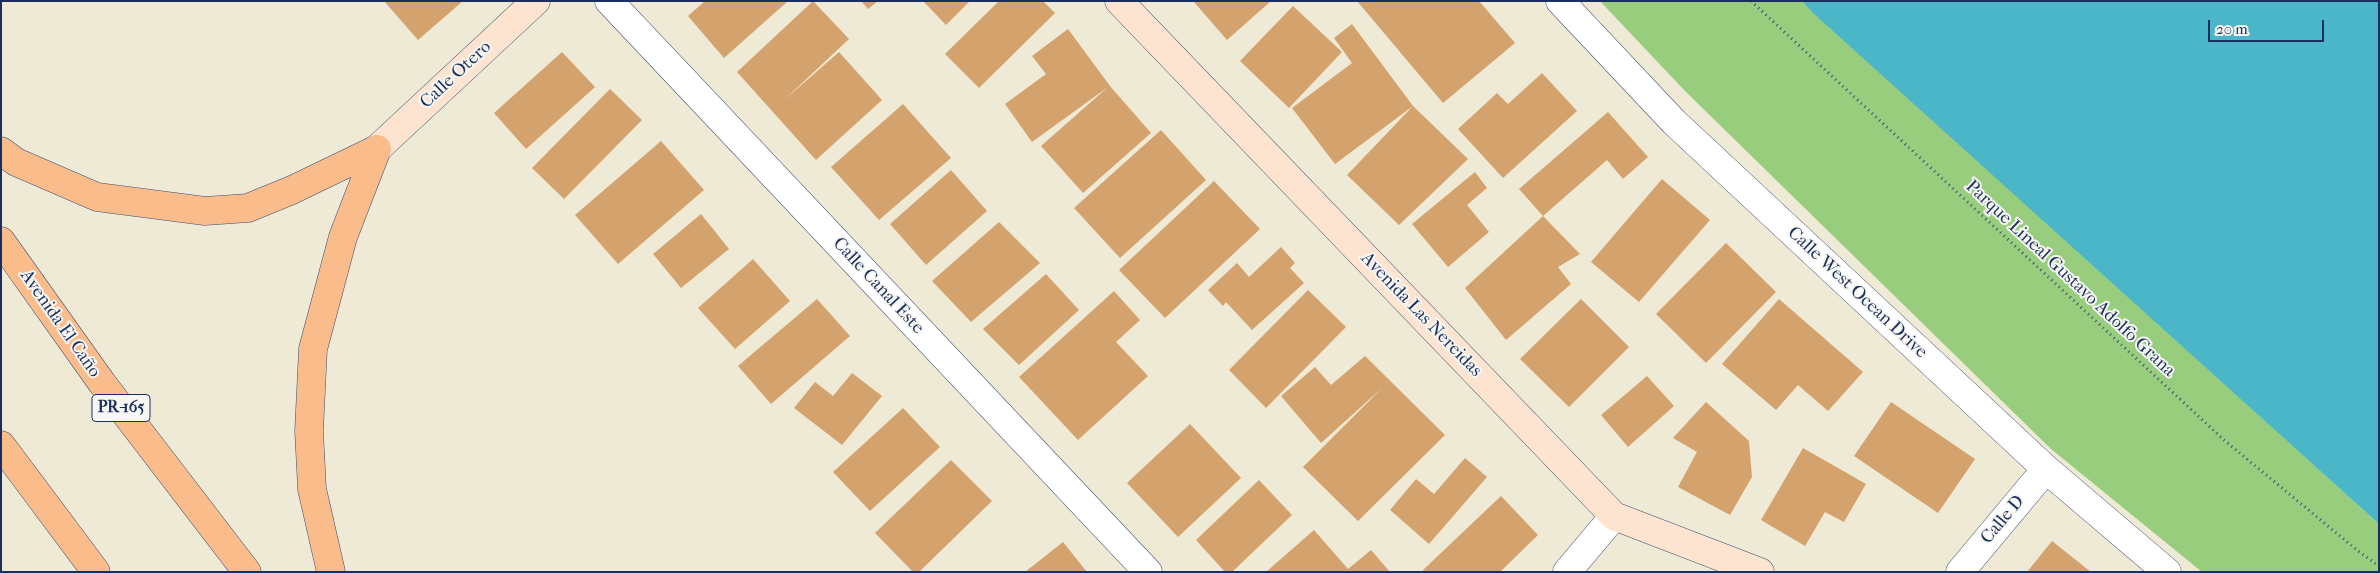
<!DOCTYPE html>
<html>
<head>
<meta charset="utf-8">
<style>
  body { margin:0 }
  #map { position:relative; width:2380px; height:573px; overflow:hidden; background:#efead5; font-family:"IM FELL French Canon",serif }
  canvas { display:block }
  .frame { position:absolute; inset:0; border:2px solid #1b2f5e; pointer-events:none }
  .scale { position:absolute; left:2208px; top:20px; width:116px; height:22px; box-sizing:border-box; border:2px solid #1b2f5e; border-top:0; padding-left:6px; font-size:15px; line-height:18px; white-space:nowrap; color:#1b2f5e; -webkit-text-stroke:4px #f6f6f2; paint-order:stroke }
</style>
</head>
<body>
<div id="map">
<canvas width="2380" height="573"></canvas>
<div class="frame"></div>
<div class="scale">20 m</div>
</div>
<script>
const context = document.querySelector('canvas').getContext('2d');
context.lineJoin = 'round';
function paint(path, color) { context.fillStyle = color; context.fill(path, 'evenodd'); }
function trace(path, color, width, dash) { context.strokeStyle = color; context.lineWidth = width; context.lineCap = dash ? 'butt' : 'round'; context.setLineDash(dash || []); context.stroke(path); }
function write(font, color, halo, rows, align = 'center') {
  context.font = font + ' "IM FELL French Canon",serif'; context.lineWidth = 4; context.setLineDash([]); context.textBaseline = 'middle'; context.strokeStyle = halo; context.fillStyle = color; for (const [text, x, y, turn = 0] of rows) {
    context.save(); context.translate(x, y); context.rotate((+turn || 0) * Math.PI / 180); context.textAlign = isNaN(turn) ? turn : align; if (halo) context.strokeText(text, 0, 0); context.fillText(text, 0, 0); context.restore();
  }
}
paint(new Path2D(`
  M1600,1H1802L2379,524V572H2202L2051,449L1685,91Z`), '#98cd7e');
paint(new Path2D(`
  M1802,1H2379V524L1813,13Z`), '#4cb6c9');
paint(new Path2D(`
  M384,1H463L418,40Z
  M705,1H788L724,58L688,16Z
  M813,1L849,39L783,101L839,52L882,100L816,160L737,72Z
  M861,1H878L868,9Z
  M923,1H970L946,25Z
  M999,1H1043L1055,13L979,88L945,54Z
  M1196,1H1271L1227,40L1194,2Z
  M1357,1H1479L1515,43L1443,103Z
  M1293,6L1342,52L1289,108L1240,61Z
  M1352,24L1413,106L1468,159L1399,225L1347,175L1413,106L1335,164L1292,108L1352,63L1334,38Z
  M1068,29L1110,86L1151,133L1083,193L1041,146L1108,87L1032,142L1005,104L1046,74L1032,56Z
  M562,52L595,87L526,149L494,113Z
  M1542,73L1577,111L1503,178L1458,129L1497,93L1508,104Z
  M610,89L642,120L564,199L532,168Z
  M903,104L951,158L879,220L831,167Z
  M1608,112L1648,157L1623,179L1607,160L1543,216L1519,189Z
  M1161,130L1206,180L1120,258L1074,208Z
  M661,141L704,190L618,264L575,215Z
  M951,170L987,211L926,265L890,224Z
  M1475,172L1487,188L1467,205L1489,232L1448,267L1412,224Z
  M1662,179L1710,220L1639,302L1591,262Z
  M1214,181L1260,229L1165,318L1119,270Z
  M701,214L729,249L681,288L653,254Z
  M1543,216L1580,254L1558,267L1571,284L1506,340L1465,288Z
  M999,222L1040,263L971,322L932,281Z
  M1726,243L1776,292L1706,363L1656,314Z
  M1281,247L1295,263L1290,268L1304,283L1252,330L1226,302L1223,306L1208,290L1237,263L1249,277Z
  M753,259L790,301L735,349L698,308Z
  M1046,274L1079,310L1019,365L983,329Z
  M1308,290L1346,327L1266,408L1229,370Z
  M1114,291L1140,320L1116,342L1148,376L1078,440L1019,377Z
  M817,299L850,336L771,404L738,366Z
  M1581,299L1629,347L1569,407L1520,359Z
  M1779,299L1863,372L1828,411L1798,385L1776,410L1722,364Z
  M1365,356L1445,435L1358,521L1303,467L1382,388L1321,443L1281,396L1315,367L1331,385Z
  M852,373L882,396L842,445L794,408L815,382L833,396Z
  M1647,376L1674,406L1628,447L1601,415Z
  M1706,402L1749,441L1752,477L1730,515L1678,487L1697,452L1673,438Z
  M1891,402L1975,459L1938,513L1854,456Z
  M903,408L940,447L870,511L833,472Z
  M1190,424L1241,478L1178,537L1127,483Z
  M1803,448L1866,484L1844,522L1825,512L1805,546L1761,520Z
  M1465,458L1487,477L1429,544L1390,510L1416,479L1434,494Z
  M951,460L992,501L919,572H913L875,533Z
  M1259,480L1292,515L1232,572H1225L1196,540Z
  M1501,496L1538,535L1500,572H1424L1423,570Z
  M1314,530L1348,569L1371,550L1390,572H1266Z
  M2052,541L2091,572H2027Z
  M1063,542L1087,572H1025Z`), '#d4a26d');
const street = new Path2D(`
  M609,1L1148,572
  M1560,1L1674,122L2046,469L2167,572
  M1567,572L1614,516
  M1960,572L2046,469`);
const secondary = new Path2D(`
  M1119,1L1614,516L1760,572
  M377,149L536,1`);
const highway = new Path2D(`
  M1,151L16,162L97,197L205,211L248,208L292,190L377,149
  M1,241L102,383L247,572
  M1,445L96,572
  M331,572L312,489L309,431L313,349L343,237L377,149`);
trace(street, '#3b4b70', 29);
trace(secondary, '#3b4b70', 29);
trace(highway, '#3b4b70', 29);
trace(new Path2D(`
  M1751,1L2224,440L2358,551L2379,566`), '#3b4b70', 3, [1, 4]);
trace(street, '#fff', 28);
trace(secondary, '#fde4d1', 28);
trace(highway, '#fabc8b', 28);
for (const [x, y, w] of [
  [121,408,58]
]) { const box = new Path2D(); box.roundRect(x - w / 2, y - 13.5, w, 27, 4); context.fillStyle = '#f6f6f2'; context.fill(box); trace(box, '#1b2f5e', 1); }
write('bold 16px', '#1b2f5e', null, [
  ["PR-165",121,408]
]);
write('18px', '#1b2f5e', '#f6f6f2', [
  ["Calle Otero",456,75,-43],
  ["Parque Lineal Gustavo Adolfo Grana",2070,279,43],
  ["Calle Canal Este",878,286,47],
  ["Calle West Ocean Drive",1857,293,43],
  ["Avenida Las Nereidas",1421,315,46],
  ["Avenida El Caño",60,324,55],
  ["Calle D",2003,520,-50]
]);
</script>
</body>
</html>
